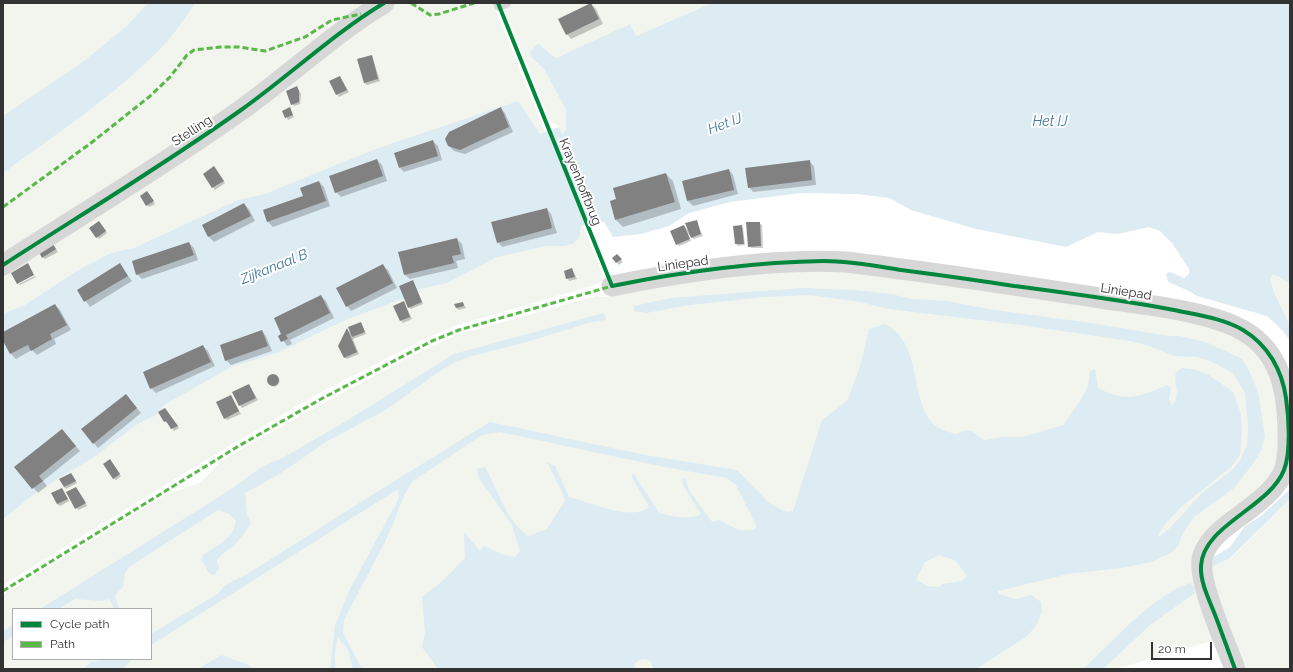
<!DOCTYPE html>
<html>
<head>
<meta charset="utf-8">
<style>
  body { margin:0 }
  #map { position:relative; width:1293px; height:672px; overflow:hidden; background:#fff; font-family:Raleway,sans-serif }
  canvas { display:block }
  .frame { position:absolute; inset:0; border:4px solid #333; pointer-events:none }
  .legend { position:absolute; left:12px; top:608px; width:140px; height:52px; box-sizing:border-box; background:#fff; border:1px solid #adadad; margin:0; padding:5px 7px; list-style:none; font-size:12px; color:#333 }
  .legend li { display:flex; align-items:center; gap:8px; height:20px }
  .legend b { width:20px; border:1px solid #adadad }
  .scale { position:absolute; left:1151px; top:642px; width:61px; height:18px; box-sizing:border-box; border:2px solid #333; border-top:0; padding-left:5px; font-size:12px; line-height:14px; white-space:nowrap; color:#333; -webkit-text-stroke:3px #fff; paint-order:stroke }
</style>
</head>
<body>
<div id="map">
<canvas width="1293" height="672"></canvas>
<div class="frame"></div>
<ul class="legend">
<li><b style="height:5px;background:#00873e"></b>Cycle path</li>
<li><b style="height:5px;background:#58b947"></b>Path</li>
</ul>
<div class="scale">20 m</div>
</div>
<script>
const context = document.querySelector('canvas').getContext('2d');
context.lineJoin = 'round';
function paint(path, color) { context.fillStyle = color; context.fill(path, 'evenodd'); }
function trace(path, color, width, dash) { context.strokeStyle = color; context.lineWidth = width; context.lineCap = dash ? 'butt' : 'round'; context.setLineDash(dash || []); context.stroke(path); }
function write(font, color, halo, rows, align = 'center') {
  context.font = font + ' Raleway,sans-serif'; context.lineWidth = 4; context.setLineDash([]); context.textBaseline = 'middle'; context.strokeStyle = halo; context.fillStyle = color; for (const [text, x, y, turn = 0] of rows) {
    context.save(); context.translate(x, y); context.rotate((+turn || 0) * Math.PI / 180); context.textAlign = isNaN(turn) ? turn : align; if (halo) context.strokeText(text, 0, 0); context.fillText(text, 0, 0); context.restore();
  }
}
paint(new Path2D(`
  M3,3H375L291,68L3,259Z
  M395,3H493L605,280L591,286L454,326L418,342L312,397L194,467L3,585V272Z
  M502,3H712L636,36L630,24L556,58L544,47L536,45L530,52L531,57L544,69L566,110V130L562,134L559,127L550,121Z
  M807,267L1009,291L1229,330L1268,362L1282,429L1275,472L1208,534L1215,640L1116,669H3V595L167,494L200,483L221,461L307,412L422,351L457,335L596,296L606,297L626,293L632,290ZM13,609H151V659H13Z
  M1273,274L1290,283V325L1274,292L1270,279Z
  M1290,499V669H1245L1240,663L1220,604L1212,568L1215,565L1230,559Z`), '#f1f5ed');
paint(new Path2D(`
  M148,3H195C183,21 171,39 155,54C109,99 55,135 3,173V116L84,61L127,26Z
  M712,3H1290V283L1273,274L1270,279L1274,292L1290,325V341L1283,331L1267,316L1197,296L1189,291L1168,282L1166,274L1170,272L1184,278L1189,274V269L1172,243L1160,231L1149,227L1118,234L1098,232L1066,247L976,229L911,210L889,198L856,194L801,193L730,202L689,213L669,226L641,234L613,237L604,222L593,223L581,226L579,238L573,244L564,246H546L497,257L447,283L420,289L402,299L343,321L279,352L231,367L164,405L156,415L136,425L94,457L38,491L3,519V314L25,305L75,272L111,253L134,248L238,200L265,194L373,150L518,101L540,134L559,127L562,134L566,130V110L544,69L531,57L530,52L536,45L539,44L556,58L630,24L636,36Z
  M802,288L855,290L891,294L912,299L948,301L987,309L1098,324L1169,336H1179L1206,342L1242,359L1246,365L1258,391L1265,436L1261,451L1252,465L1234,488L1194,517L1183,533L1178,546L1172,552L1151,562L1121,568L1068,574L998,591L999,594L1015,599L1031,595L1041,602L1042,612L1035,627L1026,637L976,669H654L650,661C643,658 639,659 634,665L636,669H438L422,647L425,632L422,597L445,579L465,558L464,532L480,551L484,546L504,555L515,557L520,551L512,525L479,478L477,469L485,467C498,490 506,520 528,536L547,529L565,501L561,490L547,462L555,466L569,497C590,502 631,522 649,507L632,477L633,472C641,487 651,498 659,513C672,516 690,521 701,514L683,485L682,478H685L689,490L712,522L719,520C732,526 742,535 756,528V525L736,485L727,478L664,467L500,432L482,435L413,481C403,493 397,516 390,531C376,561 359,590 344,620L343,633L362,669H353L348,650L338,637L335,651V669H330L335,625L350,589L399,498L398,489L151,645V634L219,593L225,585L249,573L372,495L490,422L645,455L737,470L769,503L786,512L793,511L822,420L847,401L860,367L869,329L885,324C925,344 908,405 936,426C941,430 949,432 956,434C970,427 972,431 984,440L1003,437H1023L1063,425L1080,401L1088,386L1090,371L1095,369L1098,388C1125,403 1140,397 1167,385L1171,389L1169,399L1172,406C1182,391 1173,386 1176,372L1182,368L1197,370L1209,375L1233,392L1241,414L1242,435L1240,455L1231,467L1180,508L1164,525L1158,535L1159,537L1171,527L1202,493L1233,469L1240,460L1247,445L1248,427L1245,393L1233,373L1210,361L1197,357L1174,356L1150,346L1130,341L1021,325L889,309L860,302L810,295L765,297L690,305L646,313L634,311V306L671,298ZM939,555L956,561L967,576L962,581L942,584L939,587L927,586L916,580L925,562Z
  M604,313L606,320L591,322L530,341L472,356L453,363L437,373L387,409L326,442L278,475L245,493L247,514L251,524L235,545L222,554L217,560L219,569L214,575L209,573L202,561L203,555C216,545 233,540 236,521L229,514L218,510L129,567L125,573L123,587L115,595L119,609H114L110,599L101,601L75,599L59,609H40L230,490L260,468L284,457L338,426L454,354Z
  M1290,489V499L1229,559L1215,565L1212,568L1207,561L1230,547L1245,526L1261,516Z
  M1190,583L1194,587L1195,593L1150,625L1103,669H1083C1114,641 1150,597 1190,583Z
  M13,625V636L3,642V631Z
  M221,655L249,665L253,669H198Z
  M105,659H132L123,669H84L91,662Z`), '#ddebf3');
paint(new Path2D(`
  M591,4L596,9L603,24L571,39L567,34Z
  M372,56L380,81L367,85L364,83Z
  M340,77L349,92L339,97L331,82Z
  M297,87L301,94L300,104L294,106L292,104Z
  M500,108L505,113L513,132L465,154L454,151L449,146Z
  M289,109L294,117L288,120L283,111Z
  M433,141L438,146L442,160L404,172L400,168Z
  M377,160L382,165L387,181L341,197L336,192Z
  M809,161L814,166L816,185L753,192L749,187Z
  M216,170L225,183L215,190L204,174Z
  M729,170L733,175L738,194L693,206L688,201Z
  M666,174L673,181L681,209L623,227L616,220Z
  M319,182L324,187L330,206L273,227L268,222L264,210L304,196Z
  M149,194L155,204L149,207L141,196Z
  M244,204L249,209L255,221L214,242L209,237L203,225Z
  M547,209L551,214L557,233L502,247L498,242Z
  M696,221L703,236L694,239L688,234L691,241L679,246L677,244L684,226L690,232Z
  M759,223L762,225L763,248H751L749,246Z
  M101,224L107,233L99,239L97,237Z
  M741,226L743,228L745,245L738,246L736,244Z
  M457,239L462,244L465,259L456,261L458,268L410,279L405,275Z
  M189,243L194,248L198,260L142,279L137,274Z
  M55,247L58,252L45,259L43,257Z
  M619,257L623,262L619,265L613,258Z
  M120,265L132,281L90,307L78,290Z
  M383,266L388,270L397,288L351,311L347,306Z
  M572,269L577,279L569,281L565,271Z
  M35,276L36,277L20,285L19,284Z
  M413,281L423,304L411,309L409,307Z
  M321,296L326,301L334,318L290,340L292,344L287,346L280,336Z
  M404,302L412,319L403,323L401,321Z
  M463,303L466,308L459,310L456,308Z
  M55,305L60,310L71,330L54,339L56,344L37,355L32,350L16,359L11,354L3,338V333Z
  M361,323L366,334L353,339L359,354L347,359L344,357L347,329L352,334Z
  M262,331L266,336L272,351L231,365L226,360Z
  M203,346L208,351L215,366L156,393L151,388Z
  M268.5 381a5.5 5.5 0 1 1 11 0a5.5 5.5 0 1 1-11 0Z
  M249,385L258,400L242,408L233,393Z
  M230,396L241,414L227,420L225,418Z
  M130,400L141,413L98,448L94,443Z
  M160,412H166L179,428L174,431L169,423L165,422Z
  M66,435L80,451L43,481L47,486L38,493L16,467Z
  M110,460L121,476L116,480L113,478Z
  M73,476L77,483L66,489L64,487Z
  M76,488L87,506L78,510L68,493Z
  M62,489L69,501L60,506L57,504Z`), '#0003');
paint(new Path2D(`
  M591,3L599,19L566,35L558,19Z
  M372,55L378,79L364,83L357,59Z
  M340,76L347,90L336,95L329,81Z
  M297,86L299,91V102L291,105L286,91Z
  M290,107L293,115L285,118L282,111Z
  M501,107L509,127L460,150L448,146L445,139L449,132Z
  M433,140L438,156L399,168L394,153Z
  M377,159L383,176L335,193L329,176Z
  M810,160L812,180L748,188L745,168Z
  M214,166L224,181L212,188L203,174Z
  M729,169L734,190L687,201L682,181Z
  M666,173L675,202L615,220L610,201L616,199L613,188Z
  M319,181L326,201L267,222L263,210L303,196L300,188Z
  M147,191L154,201L146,206L140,196Z
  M244,203L251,216L208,237L202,225Z
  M547,208L552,228L497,243L491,222Z
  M697,220L701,234L691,238L685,223Z
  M99,221L106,231L96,238L89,228Z
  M746,222H760L761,246L748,247Z
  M684,225L690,239L676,245L670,231Z
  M742,225L744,244H735L733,226Z
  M457,238L461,254L452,256L454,263L404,275L398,252Z
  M189,242L194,255L136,275L132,261Z
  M53,244L56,249L42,258L39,252Z
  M617,254L622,259L616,263L612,258Z
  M28,263L34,275L17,284L11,273Z
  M120,263L128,276L84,302L77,290Z
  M383,264L393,283L346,307L336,288Z
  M572,268L575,277L566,279L564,271Z
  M413,280L422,302L408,308L399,286Z
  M321,295L330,313L286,335L288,339L281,342L278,336L281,334L274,318Z
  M404,301L410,317L400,321L393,306Z
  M463,302L464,306L456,308L454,304Z
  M55,304L67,325L50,334L52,339L31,351L28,345L10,354L3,341V332Z
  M361,322L365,332L352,337L348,327Z
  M347,328L357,352L344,358L338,346Z
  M262,330L268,346L225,361L220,345Z
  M203,345L211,362L150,389L143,372Z
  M267 380a6 6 0 1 1 12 0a6 6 0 1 1-12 0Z
  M249,384L256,398L239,406L232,392Z
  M126,394L137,408L93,444L81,429Z
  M231,395L239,411L224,419L216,402Z
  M165,408L178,426L171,429L166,421L164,422L158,412Z
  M62,429L76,446L39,476L43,481L32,489L14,467Z
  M110,459L120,474L113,479L103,464Z
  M71,473L76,481L64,487L59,479Z
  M76,487L86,503L75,509L66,492Z
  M62,488L68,499L57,504L51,493Z`), '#818181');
trace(new Path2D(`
  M498,3L499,6L506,3`), '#d7d7d7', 10);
trace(new Path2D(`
  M3,265C82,214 164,165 241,110C290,75 333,34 384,3
  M612,286C686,271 771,258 846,262C931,272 1015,285 1100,298C1140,304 1211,311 1244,331C1280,352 1287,390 1288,428C1288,442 1289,455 1285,468C1279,486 1262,499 1248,510C1232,522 1210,535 1203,555C1195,577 1226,644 1235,669`), '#d7d7d7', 21);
trace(new Path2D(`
  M411,3L430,15L439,14L474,3
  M3,207L91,143L149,97L170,77L187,55L194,50L221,47H239L265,51L305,37L332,20L361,14
  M3,591L237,447L321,399L432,341L459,330L612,286`), '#58b947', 3, [6, 3]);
trace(new Path2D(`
  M498,3L612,286C681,272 753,262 824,261C850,261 876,266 901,270C939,275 977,280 1014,286C1067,293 1121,300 1174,310C1197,315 1222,318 1243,330C1268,345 1282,370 1286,398C1289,418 1291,452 1284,470C1269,508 1203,525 1201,566C1200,584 1211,603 1217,620C1223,636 1229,653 1235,669
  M3,265C82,214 164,165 241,110C290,75 333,34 384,3`), '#00873e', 4);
write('13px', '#333', '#fff', [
  ["Stelling",192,131,-33],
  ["Krayenhoffbrug",580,182,68],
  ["Liniepad",683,264,-8],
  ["Liniepad",1126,292,9]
]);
write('italic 14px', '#3f7597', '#fff', [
  ["Het IJ",1050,122],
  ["Het IJ",725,124,-21],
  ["Zijkanaal B",274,267,-22]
]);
</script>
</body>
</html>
